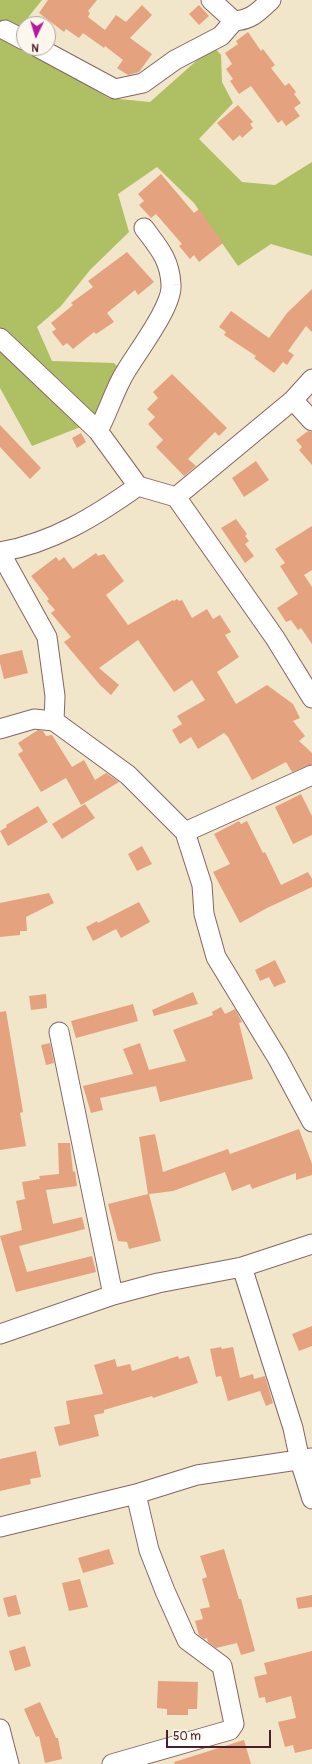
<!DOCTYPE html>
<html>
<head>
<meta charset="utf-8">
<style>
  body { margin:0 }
  #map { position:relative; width:312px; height:1764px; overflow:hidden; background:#f1e6ca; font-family:Pangolin,sans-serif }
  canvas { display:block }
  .north { position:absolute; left:16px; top:16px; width:40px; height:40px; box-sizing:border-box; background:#fbf7ec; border:1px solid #b4a19f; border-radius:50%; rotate:184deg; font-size:11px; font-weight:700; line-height:16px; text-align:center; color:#4a1f2b }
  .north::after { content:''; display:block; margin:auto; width:14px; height:18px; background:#b5179e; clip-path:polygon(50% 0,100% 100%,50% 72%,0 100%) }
  .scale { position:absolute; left:166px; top:1730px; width:105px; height:18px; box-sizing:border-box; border:2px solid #4a1f2b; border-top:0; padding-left:5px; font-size:12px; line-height:14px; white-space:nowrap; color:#4a1f2b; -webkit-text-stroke:3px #fbf7ec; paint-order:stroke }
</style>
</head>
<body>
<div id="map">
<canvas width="312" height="1764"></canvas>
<div class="north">N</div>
<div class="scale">50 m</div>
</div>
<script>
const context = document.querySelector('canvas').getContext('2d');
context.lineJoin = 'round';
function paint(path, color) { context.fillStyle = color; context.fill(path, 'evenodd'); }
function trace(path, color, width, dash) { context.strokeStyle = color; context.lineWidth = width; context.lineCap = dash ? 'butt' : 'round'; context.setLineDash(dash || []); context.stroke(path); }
paint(new Path2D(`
  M0,0H42L10,40L109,98L150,102L213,46L221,55L222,82L233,103L199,139L242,182L275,185L312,162V256L271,244L238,266L194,203L157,167L118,194L129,232L90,270L61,306L37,327L52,361L114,363L122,371L107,403L83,426L32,446L0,388Z`), '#aec063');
paint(new Path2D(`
  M48,0H97L88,11L90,13L88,17L105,30L116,15L126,22L142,5L152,15L130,38L152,54L139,72L128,75L117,68L123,60L105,46L104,48L83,33L79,38L66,29L64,32L39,13Z
  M199,5L209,16L199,25L189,14Z
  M248,32L261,51L263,49L275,65L271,68L285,86L289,83L296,92L294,94L301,103L294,108L300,116L286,126L282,120L278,123L251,86L239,94L230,81L233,79L226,69L232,64L225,53L238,44L236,41Z
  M238,105L253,122L250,124L253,128L242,138L240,135L233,141L217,123Z
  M161,174L194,213L199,209L223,243L199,262L194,255L190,259L179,246L182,244L156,214L151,218L139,205L144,201L138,194Z
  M127,252L154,282L138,295L135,290L107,313L114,322L96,334L94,332L73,349L67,343L63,346L52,332L56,329L51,323L73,305L71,303L93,287L88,281Z
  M312,289V332L306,326L288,351L294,355L287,365L283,362L274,373L254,358L256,356L224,335L226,332L219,327L231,311L269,338L287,313Z
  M172,374L227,428L219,436L215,432L188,459L196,466L184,476L156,447L163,440L148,424L155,417L147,409L158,398L153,392Z
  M0,425L41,468L30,479L0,447Z
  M308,431L312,432V465L299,450L302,447L296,440Z
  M81,433L86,442L77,448L72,438Z
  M256,461L269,480L244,497L232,478Z
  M236,519L247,534L245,536L249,541L245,544L254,556L245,563L221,528Z
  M312,526V570L304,575L312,587V644L301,628L298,630L291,620L286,622L277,608L298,594L280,566L285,563L275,549Z
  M96,553L98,556L104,554L124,581L106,595L128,625L173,600L174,601L177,599L179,601L182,600L192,618L207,609L213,619L220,615L231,632L225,635L239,657L217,672L236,704L267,685L293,704L300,718L293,721L305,736L299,741L312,753V764L292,772L286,762L252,780L228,737L224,733L198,749L191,737L180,744L172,730L182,724L177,716L205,700L192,680L174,692L138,640L99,668L119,685L111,695L100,685L64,642L71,637L51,613L55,610L47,601L49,599L31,576L56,557L59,561L64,557L73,569Z
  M22,650L28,673L4,679L0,663V655Z
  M38,730L43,731L46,736L52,735L72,767L84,760L95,780L106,773L119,782L81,805L66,778L41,792L18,754L23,751L18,743Z
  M301,794L312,816V835L293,844L275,807Z
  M85,804L95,818L62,839L52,824Z
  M38,806L48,822L8,846L0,831L7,827L6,825Z
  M239,821L241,824L247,821L263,853L265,852L281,885L308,872L312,879V887L267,908L240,923L213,872L230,864L214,834Z
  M142,846L152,864L137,871L128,854Z
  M49,893L54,903L26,917L27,931H20V935L0,937V903Z
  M139,902L150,922L121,938L116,929L93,941L86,927L97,921L98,923Z
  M275,960L286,982L274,987L269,977L260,981L255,970Z
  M193,992L198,1004L154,1016L152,1010Z
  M46,994L47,1008L31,1010L29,996Z
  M133,1004L138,1021L76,1038L71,1021Z
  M221,1007L225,1014L235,1009L242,1022L239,1023L253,1079L160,1102L156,1086L100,1098L103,1110L91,1113L83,1086L133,1074L123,1049L140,1043L149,1070L186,1061L173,1030L213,1015L212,1012Z
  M6,1011L23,1112L20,1113L26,1146L0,1150V1012Z
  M50,1043L54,1063L46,1065L41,1045Z
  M299,1129L312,1164V1175L296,1180V1173L252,1189L250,1184L232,1191L225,1172L173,1191L149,1194L161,1241L129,1249L127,1242L118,1241L108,1204L148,1194L139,1137L155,1134L163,1172L228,1149L230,1154Z
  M58,1143H70L73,1172L75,1171L77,1186L46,1190L53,1224L82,1217L85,1229L19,1246L27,1272L92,1256L96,1272L16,1292L0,1236L22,1230L16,1201L25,1199L22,1182L40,1179L39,1176L59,1174Z
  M312,1326V1346L299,1351L292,1334Z
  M221,1347L222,1349L233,1347L240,1378L253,1374L254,1379L265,1376L273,1403L266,1406L260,1391L228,1401L221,1376L216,1377L210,1349Z
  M178,1356L179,1359L189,1356L198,1383L153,1398L152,1396L104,1410V1413L94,1415L99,1436L59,1446L54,1427L70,1424L66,1401L103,1394L94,1365L115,1359L117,1367L130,1364L132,1371Z
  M36,1451L41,1477L30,1479L31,1484L0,1491V1459Z
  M109,1549L114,1564L83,1573L78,1558Z
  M224,1549L239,1599H241L255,1651L241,1655L237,1643L216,1648L208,1642L207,1638L204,1639L199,1635L195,1621L203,1619L200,1609L210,1607L202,1579L207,1577L200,1556Z
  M80,1579L88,1607L69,1611L62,1583Z
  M16,1595L21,1614L8,1617L3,1598Z
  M312,1595V1607L298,1609L296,1598Z
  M25,1646L31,1666L15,1671L9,1651Z
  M312,1651V1749L295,1753L293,1745L285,1747L278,1722L296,1718L291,1696L266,1703L265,1697L259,1698L254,1677L267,1674L264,1663Z
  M158,1681L198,1682L197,1709H188V1715H167V1709L157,1708Z
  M40,1702L56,1738H58L62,1759L45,1763L39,1736L36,1737L24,1709Z
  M244,1740L251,1764H175L174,1762Z`), '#e4a27e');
const minor = new Path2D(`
  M211,0L234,21C252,20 259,11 271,0
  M5,30L24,40
  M39,48L115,89L143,83L175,60L221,36L234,21
  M0,338L98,431L138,486L176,497
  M312,379L293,400L176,497L275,638L312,698
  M293,400L312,421
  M98,431C107,414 113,395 122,378C133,357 173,307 171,285C170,259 158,247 144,228
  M0,552L47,637L55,696L54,721
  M0,552C52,543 96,516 138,486
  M0,729L34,719L54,721L128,775L185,832L202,885L204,914L216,957L278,1059L312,1122
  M185,832L312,775
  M59,1032L113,1295
  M242,1267L293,1428L300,1461L312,1499
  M0,1334L113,1295L158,1283L242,1267L312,1244
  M0,1527L136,1494L197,1475L312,1458
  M0,1729L9,1764
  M112,1764L230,1730L234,1724L222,1666L187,1640L165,1591L149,1550L136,1494`);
trace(minor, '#846563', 21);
trace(minor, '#fff', 19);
</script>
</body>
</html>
